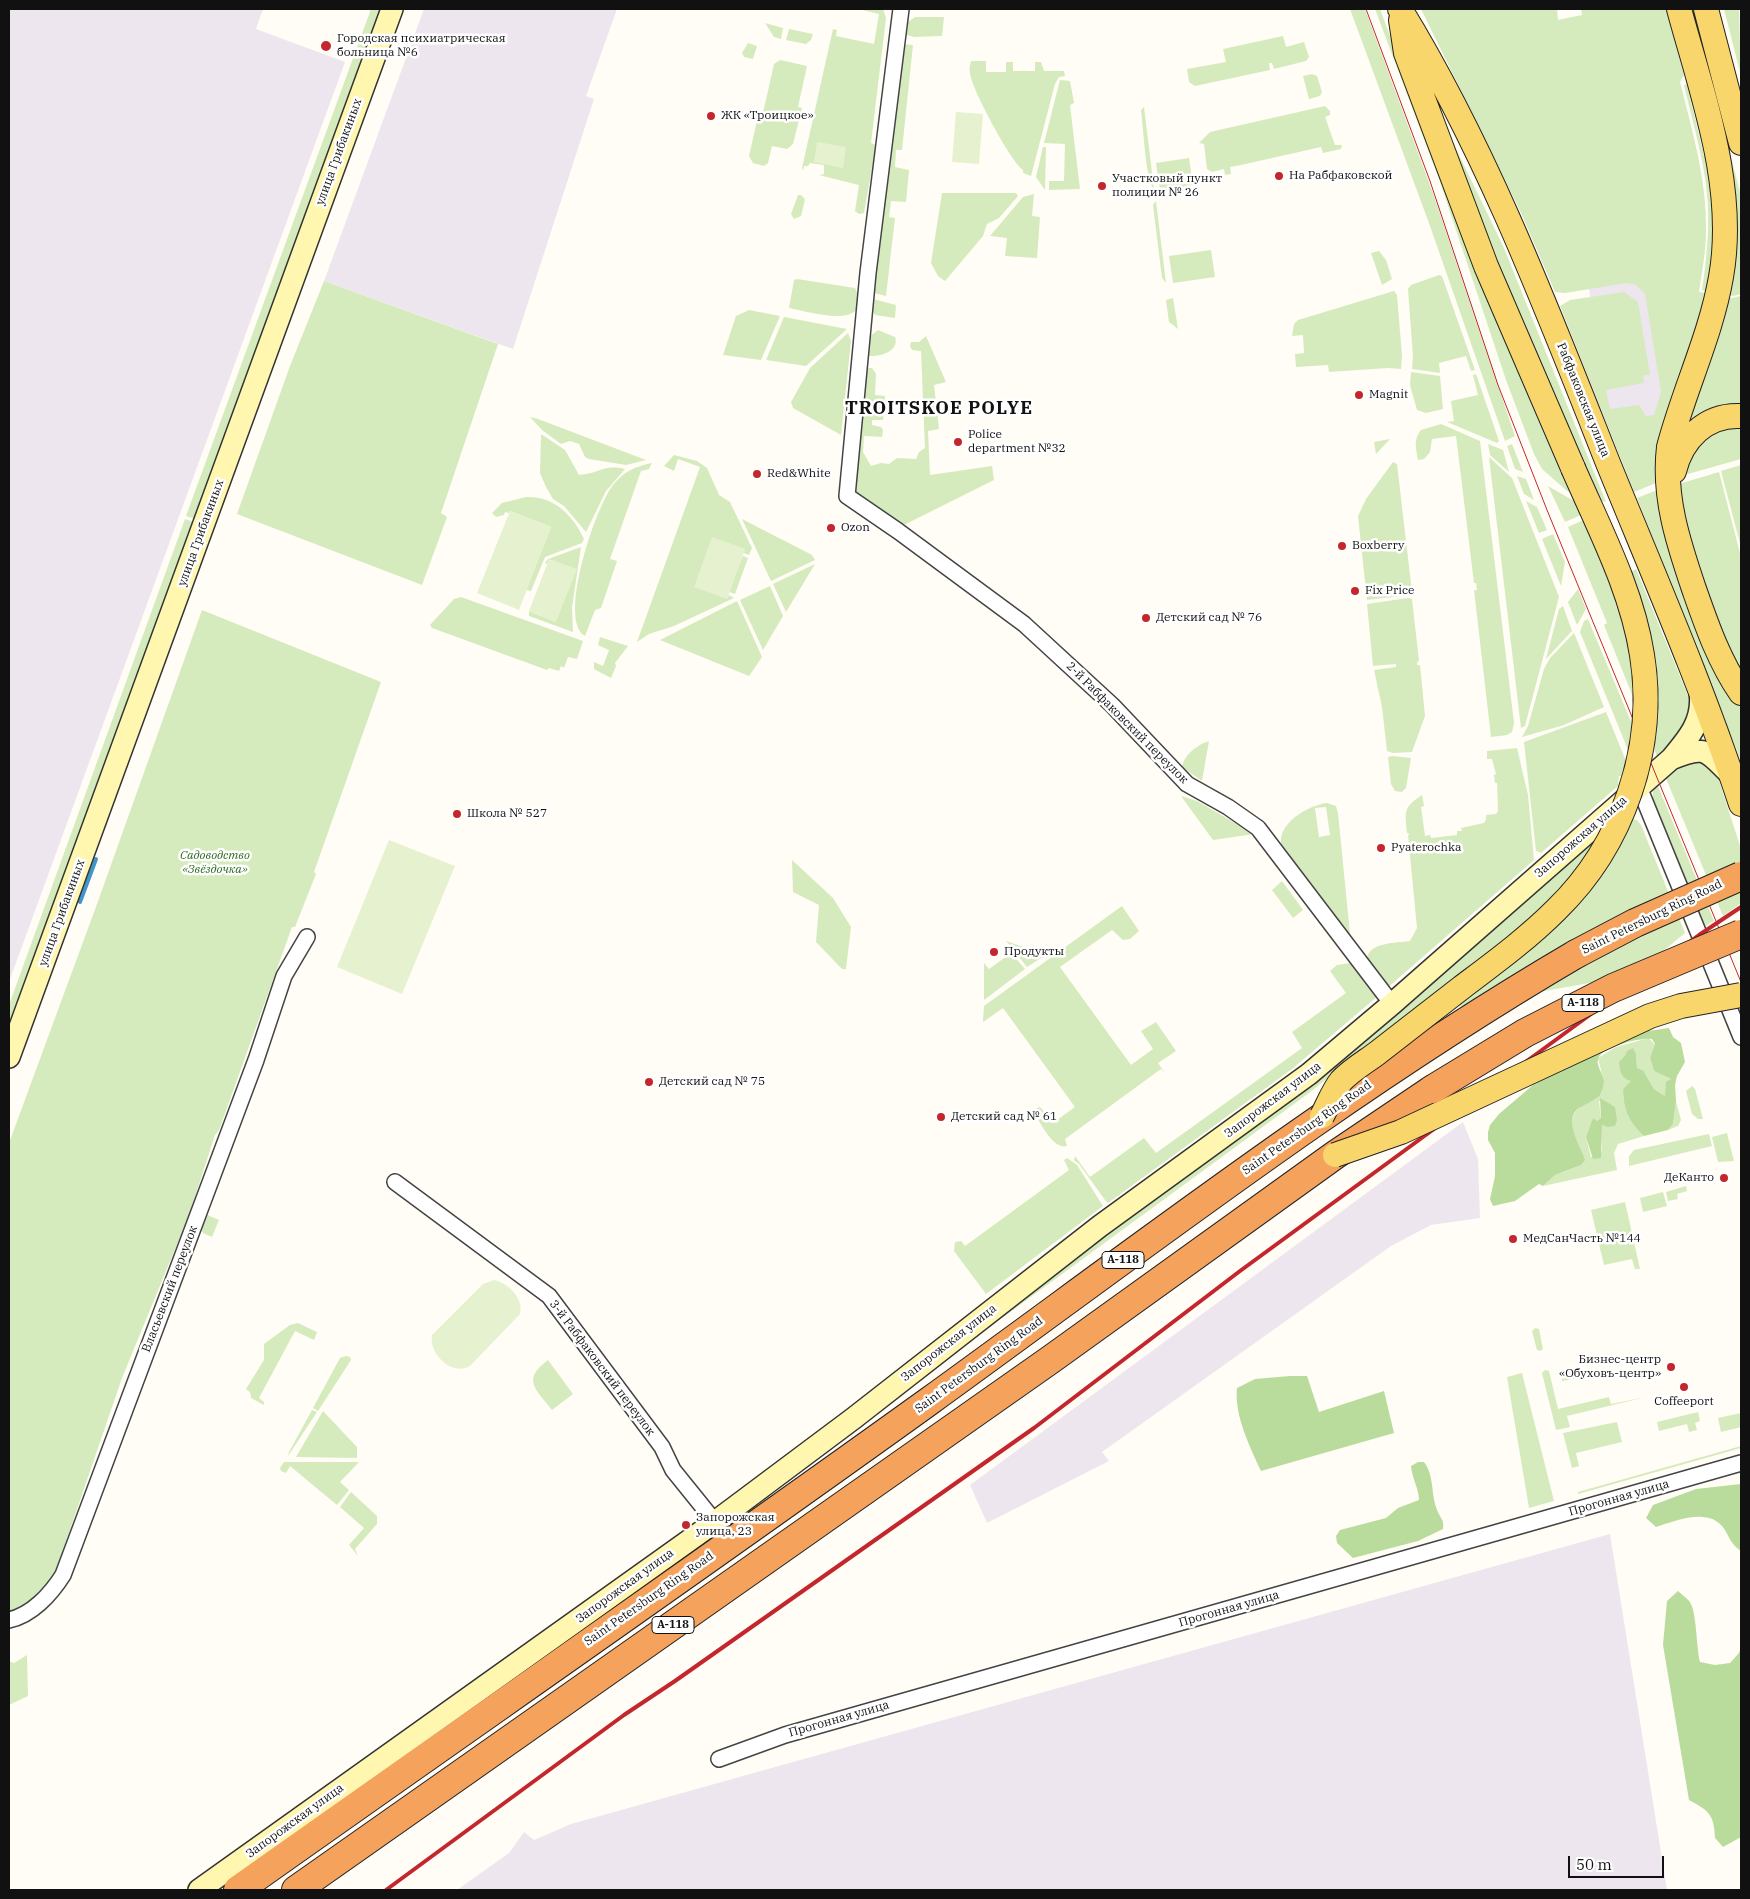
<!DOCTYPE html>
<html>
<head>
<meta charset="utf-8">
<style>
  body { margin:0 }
  #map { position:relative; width:1750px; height:1899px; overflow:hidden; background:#fffdf5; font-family:"IBM Plex Serif",serif }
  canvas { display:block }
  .frame { position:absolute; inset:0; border:10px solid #111; pointer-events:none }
  .scale { position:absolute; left:1568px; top:1856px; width:96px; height:22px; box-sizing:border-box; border:2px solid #111; border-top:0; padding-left:6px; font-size:15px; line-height:18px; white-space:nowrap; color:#111; -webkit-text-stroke:4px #fff; paint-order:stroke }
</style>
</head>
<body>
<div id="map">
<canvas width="1750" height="1899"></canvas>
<div class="frame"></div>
<div class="scale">50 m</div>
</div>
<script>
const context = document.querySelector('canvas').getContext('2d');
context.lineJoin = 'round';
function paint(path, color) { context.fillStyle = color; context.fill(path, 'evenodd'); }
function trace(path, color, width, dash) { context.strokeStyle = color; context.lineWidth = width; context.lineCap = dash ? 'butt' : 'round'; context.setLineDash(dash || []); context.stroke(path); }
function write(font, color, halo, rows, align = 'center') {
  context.font = font + ' "IBM Plex Serif",serif'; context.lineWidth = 5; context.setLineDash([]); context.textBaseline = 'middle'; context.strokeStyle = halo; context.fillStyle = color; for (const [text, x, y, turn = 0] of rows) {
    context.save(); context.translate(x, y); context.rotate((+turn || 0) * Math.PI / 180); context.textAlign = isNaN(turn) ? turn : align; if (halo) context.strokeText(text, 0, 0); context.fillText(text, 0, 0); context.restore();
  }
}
paint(new Path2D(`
  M9,9H263L256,29L345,62L9,982Z
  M424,9H617L586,96L594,99L513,349L324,281Z
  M1650,273L1668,393L1659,422L1610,413L1602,377L1588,282Z
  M1463,1122L1478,1159L1480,1218L1431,1225L1391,1246L1102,1452L1109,1461L987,1523L970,1485Z
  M1610,1534L1667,1890H457L509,1853L524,1832L534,1840L571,1824Z`), '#eee6ef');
paint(new Path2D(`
  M371,9H384L199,520L186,516Z
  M858,9H883L886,18L871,143L876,145L864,213L859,214L855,211L859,185L819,175L824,174V165L810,163L808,166H804L803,171L802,168L833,29L837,30L836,36L874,44L879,14Z
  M1350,9H1365L1434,196L1515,436L1505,441L1430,226Z
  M1375,9H1380L1489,304L1561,473L1582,464L1478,214L1448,132L1504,248L1606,502L1567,491L1542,469L1534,454L1506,380L1440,182Z
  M1421,9H1557L1558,20L1582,15L1581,9H1666L1684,75L1680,82C1692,130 1707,180 1706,230C1706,251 1702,272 1699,292L1732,298L1741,296V459L1656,483L1634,492L1560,306L1570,300L1624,292L1638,302L1650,375H1643L1644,383L1606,390L1610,409L1639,405L1646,416L1654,415L1661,392L1645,294L1636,285L1627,283L1565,293L1555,292L1522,215Z
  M1724,9H1739L1741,76Z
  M915,17H944L942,36L914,37L907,35L908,22Z
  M765,23L783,28L781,39L774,37Z
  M789,29L813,34L811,40L806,44L786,40Z
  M1283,36L1286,47L1304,42L1309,57L1306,61L1274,69L1272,63H1269L1270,70L1195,86L1189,82L1187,69L1226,62L1223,49Z
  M748,43L757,46L753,59L744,57L742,53Z
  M901,44L913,45L902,150H896L895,167L909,170L906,202L891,201L889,217L895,218L886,296L874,293Z
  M780,60L807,66L798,107L802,108L793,144L787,149L772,146L768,163L764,166L753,163L749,156L759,112L763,113L774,64Z
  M971,61H986V72H1006V62H1013V71H1035V62H1041L1044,71H1064L1065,76L1059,77L1055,84L1031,176L1023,173V170C1011,162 971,88 970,73C969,69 970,65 971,61Z
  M1312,74L1317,76L1322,92L1320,96L1309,99L1303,76Z
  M1060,80L1070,81L1074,103L1070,105L1080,189L1049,190V181H1064L1065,144L1044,143Z
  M1687,84L1704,156L1730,153L1741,196V294L1733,296L1702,290C1706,263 1709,237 1708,209C1707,168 1693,125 1684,85Z
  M1325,106L1330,111V115L1325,117L1335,145H1342L1341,149L1323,153L1321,147L1241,165L1230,167L1231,174L1225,175L1224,169L1212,172L1207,169L1204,144L1199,143L1210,132Z
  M1144,107L1154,189C1146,184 1143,123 1141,110Z
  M1043,147H1046L1045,190L1036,177Z
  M1189,158L1193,185L1160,190L1156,163Z
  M942,193H1016L1018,196L999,218L987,224L983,236L945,281L938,276L931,263Z
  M1034,194L1032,216L1040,217L1037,258L1005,256L1007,238L990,236L1023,197Z
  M798,195H801L805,199L801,216L794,219L791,214Z
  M1156,201L1166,283L1162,278L1153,205Z
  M1211,250L1215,277L1173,283L1169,256Z
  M1379,251L1386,260L1392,279L1382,285L1371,253Z
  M1439,275L1442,276L1475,370L1471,371L1466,356L1439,363L1440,373L1412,369L1413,357L1408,289L1411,285Z
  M797,279L855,288L859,297L857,309C846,324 806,311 789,308L794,280Z
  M324,281L498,344L441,513L447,517L422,585L237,514L290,366Z
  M1394,291L1397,295L1402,356L1401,369L1388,368L1329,372L1328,365L1296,367L1295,354L1304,353L1303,335L1292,336L1294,324L1298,320Z
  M1173,298L1178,329L1169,322L1166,300Z
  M873,299L896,305L895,318L875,315L872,310Z
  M749,310L780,316L761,360L723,355L736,316Z
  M784,317L847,329L806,366L766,360Z
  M878,330L895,337C900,351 880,357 869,356V337Z
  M848,333L851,341L841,435L793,408L791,402L810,368Z
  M926,336L946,382L934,385L939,429L928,431L930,475L992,466L994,480L900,527L853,491L866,368H872L876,374L875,395L885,396L883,420H872V425L881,427L883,430L882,437L864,436L863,452L871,466L881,463L889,464L897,458L916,459L919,452L925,448L921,351L912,350L910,346L911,342H919Z
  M1411,372L1440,376L1443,409L1426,413L1417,410L1410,385Z
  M1476,374L1499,441L1497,443L1447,422L1454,421L1451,401L1478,395L1473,375Z
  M530,417L538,419L646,460L626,465L589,459L585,457L579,444L570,441L561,444L542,430Z
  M1441,424L1480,441L1514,723L1512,732L1507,735L1491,737L1474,590H1477L1476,583H1474L1456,436L1432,439L1430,452L1424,459L1418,460C1416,448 1413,440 1421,430Z
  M541,434L565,450L579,475C599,474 602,464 625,469L606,491L586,532L564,506L553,499L546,487L540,473Z
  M1390,439L1376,454L1374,442Z
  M1488,444L1503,450L1509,472L1490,455Z
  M1512,444L1523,472L1515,469L1507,446Z
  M674,455L697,461L707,468L719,495L730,502L752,548L749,555L744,553L745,549L727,599L729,595L734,598L674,626L649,634L637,642L700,467L678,459L674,471L664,466Z
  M1489,457L1512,478L1559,597L1525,726L1521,728Z
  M1393,462L1397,464L1412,592L1410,595L1367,600L1358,516L1366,499Z
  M652,463L649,469L641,471L610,559L617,561L601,608L595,610L585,636C557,620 596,506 613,485C623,472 636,466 652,463Z
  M1741,465V547L1721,471Z
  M1719,472L1741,557V761L1637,498L1652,492Z
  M1517,476L1526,479L1534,500L1524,494Z
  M1548,486L1574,501L1581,515L1565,522Z
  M526,497C554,496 573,515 584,539L582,543L545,557L531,591L526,590L551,527L510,511L509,513L505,512L504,515L496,517L492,513L502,503Z
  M1526,501L1537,507L1547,530L1539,533Z
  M1597,514L1625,575L1636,569L1693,708V718L1658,759L1604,625L1607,623L1568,527Z
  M185,519L197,523L9,1036V1005Z
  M742,519L812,555L815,560L771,581Z
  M1553,534L1565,562L1561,586L1542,539Z
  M581,547L572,607L573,632L529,616V611L556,622L549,559L547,564L545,563L548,559Z
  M743,556L748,558L735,594L729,592Z
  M815,564L786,612L773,584Z
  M770,586L783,616L763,650L740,600Z
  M1578,589L1586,609L1577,625L1568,602Z
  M461,597L583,641L577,659L568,657L564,668L561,666L559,671L549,668L547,670L432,628L430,625L454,599Z
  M1408,598L1412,599L1419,661L1417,662V665H1420L1425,716L1412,752L1393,753L1387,751L1382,707L1374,670L1396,667V664L1373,666L1367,604Z
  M737,601L762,657L749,676L660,640Z
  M1563,606L1572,631L1546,659L1559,609Z
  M202,610L381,682L314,872L316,874L295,927H292L219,1130L215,1135L189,1215L122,1378L53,1579C40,1592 28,1608 9,1611V1143L97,904Z
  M1588,619L1632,724L1628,750L1580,632L1584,621Z
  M1574,633L1604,707L1564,725L1522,737L1528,726L1544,669L1550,658Z
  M600,637L628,646L615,663L616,666L611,678L594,669V662L603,666L609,650L598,645Z
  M1606,712L1626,761L1623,776H1619L1618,786L1541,853L1536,851L1524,742Z
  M1209,741L1202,781L1182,767C1184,755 1197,745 1209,741Z
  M1517,748L1528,795L1534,860L1386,989L1367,959C1368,942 1397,943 1410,941L1417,928L1408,835L1410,834L1407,833C1405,810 1403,808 1422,795L1424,806L1421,807L1425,836L1430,835L1431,838L1457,835V831H1462L1461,828L1484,823L1486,820V815L1496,814L1498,811L1497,783H1495L1494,775L1496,774L1492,759H1487V751Z
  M1392,756L1411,758L1406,788L1402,792L1395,791L1391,784L1388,757Z
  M1690,756L1715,768L1741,849V903L1723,916L1665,776Z
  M1657,784L1714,921L1705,926L1653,800V786Z
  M1181,796L1197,801L1254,834L1213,840Z
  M1327,803L1336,806L1338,813L1350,934L1348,936L1286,854C1284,850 1280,844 1281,839C1283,820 1310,805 1327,803ZM1326,807L1330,835L1319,837L1315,808Z
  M1617,816L1637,820L1641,825L1685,933L1634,975L1405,1016L1309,1093L919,1379Z
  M792,860L833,898L851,927L846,969H842L816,942L819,905L793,892Z
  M1282,881L1303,910L1293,918L1272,890Z
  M1122,906L1139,931L1130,939L1123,940L1112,930L1060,967L1131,1065L1153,1049L1141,1031L1156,1022L1176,1051L1158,1063L1165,1073L1161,1069L1065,1139L1067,1146C1053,1150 1040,1122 1033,1111L1039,1107L1041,1108L1053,1123L1075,1107L1003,1008L983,1022L984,1006Z
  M1006,941L1046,955L1027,967Z
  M1011,953L1025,969L984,1000V963L989,969Z
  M1350,963L1356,967L1378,996L1292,1069L1108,1203L1105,1200L1079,1164L1074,1160L1075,1156L1090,1177L1144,1138L1156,1153L1302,1048L1292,1032L1346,993L1330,971L1337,965Z
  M1649,1038L1655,1045L1650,1058L1654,1071L1671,1079L1665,1096L1654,1089L1643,1070L1637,1068L1636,1054L1632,1081L1623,1089C1623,1109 1629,1123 1644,1136L1618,1144L1614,1153L1617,1170L1543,1186L1555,1175L1581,1165C1578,1151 1565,1123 1576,1111C1582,1104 1593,1102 1600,1096L1604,1082L1598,1058L1616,1047ZM1599,1101L1607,1103V1127L1602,1125L1601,1127L1602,1151L1591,1157L1586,1137L1593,1119L1597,1121L1601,1118Z
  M1692,1086L1695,1089L1703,1119H1698L1692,1114L1686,1091Z
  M1676,1101L1681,1120L1678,1126L1668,1130L1673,1124Z
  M1727,1133L1734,1161L1718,1162L1712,1137Z
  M1709,1134L1712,1146L1629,1166V1156L1634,1150Z
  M1067,1158L1077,1165L1103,1206L986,1294L954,1251L955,1242L961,1241L965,1246L1069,1170L1064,1160Z
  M1686,1186L1687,1191L1677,1194L1678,1199L1668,1201L1666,1192Z
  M1663,1192L1667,1206L1643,1212L1640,1198Z
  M1625,1202L1640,1269H1635L1632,1259L1604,1265L1591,1210Z
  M205,1214L219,1220L212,1237L203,1233L201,1229Z
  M298,1323L317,1332L314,1340L295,1331L259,1398L264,1402V1405L251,1398L250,1392L246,1389L264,1360V1344L290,1325Z
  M1535,1328L1539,1329L1543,1349L1540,1351L1537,1350L1532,1331Z
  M346,1356L350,1357L351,1360L318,1411L313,1408L340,1358Z
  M548,1360L573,1394L552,1410C536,1389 521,1380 548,1360Z
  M1590,1368L1591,1376L1562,1381L1561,1375Z
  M1545,1370L1549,1371L1558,1409L1609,1397L1611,1404L1646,1397L1567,1416L1570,1427L1556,1430L1542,1373Z
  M1522,1373L1554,1501L1529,1508L1507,1377Z
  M312,1410L317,1412L288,1456L289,1452Z
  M323,1411L357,1447V1458L296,1457Z
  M1698,1412L1700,1421L1695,1423L1697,1430L1689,1432L1687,1424L1659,1431L1657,1422Z
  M1741,1413V1427L1721,1432L1718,1418Z
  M1617,1422L1622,1442L1576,1453L1579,1466L1572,1468L1563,1433Z
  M1741,1446V1448L1578,1494V1492Z
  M284,1462H359L340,1482L349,1490L337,1505L290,1466L286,1473L281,1471L280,1468Z
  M351,1492L377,1516V1524L355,1549L358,1556L349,1545L364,1528L340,1507Z
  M27,1655L28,1696L9,1705V1661L14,1663Z`), '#d5ebbd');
paint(new Path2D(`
  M1669,1028L1673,1037L1681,1043L1685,1062L1677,1076L1675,1085L1676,1101L1673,1124L1668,1130L1644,1136C1629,1123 1623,1109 1623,1089L1631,1081C1621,1078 1620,1072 1619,1062L1625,1056L1627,1051L1633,1048L1636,1054L1637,1068L1643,1070L1654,1089L1665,1096L1666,1082L1671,1079L1654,1071L1650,1058L1655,1044L1652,1039C1641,1037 1601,1047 1598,1059C1596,1065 1603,1074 1604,1081C1604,1086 1601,1092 1600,1096C1593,1101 1586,1104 1579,1108C1562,1119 1581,1147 1585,1160L1581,1165L1555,1175L1543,1186L1539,1184L1515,1201L1493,1206L1490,1199L1495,1176V1153L1488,1140V1132L1490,1125L1499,1114L1533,1085L1578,1062L1641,1032Z
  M1600,1098L1615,1107L1617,1120L1615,1126L1607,1127L1602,1125L1601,1158L1593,1159L1586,1137L1593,1118L1597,1121L1601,1118Z
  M1290,1376H1307L1319,1412L1384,1391L1394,1433L1261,1471C1250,1447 1234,1415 1237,1388L1255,1379Z
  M1418,1462H1424C1434,1475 1431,1492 1436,1507C1438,1516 1445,1519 1443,1529L1418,1541L1353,1558L1337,1543L1336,1536L1340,1530L1386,1518L1398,1508L1419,1500C1419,1489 1412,1478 1411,1466Z
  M1741,1484V1551C1732,1545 1730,1539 1725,1530C1710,1506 1676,1521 1656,1527L1646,1518L1653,1505L1696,1489Z
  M1678,1591C1681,1594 1687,1598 1690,1602C1697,1614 1696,1646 1700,1662L1715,1665L1730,1663L1739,1653L1741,1646V1837L1723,1847L1715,1838C1714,1814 1709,1811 1689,1800L1663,1645L1667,1601Z`), '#b9dc9c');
paint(new Path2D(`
  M956,112L983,114L979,164L952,162Z
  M817,142L846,147L843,168L814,162Z
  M510,511L551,527L519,610L477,593Z
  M712,537L745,549L727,599L694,587Z
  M549,559L577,569L556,622L529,611Z
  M389,840L455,866L402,994L337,967Z
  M494,1280C509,1283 524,1299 520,1314L470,1366C452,1377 428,1353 432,1335L483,1284Z`), '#e6f2cf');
trace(new Path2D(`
  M80,902L96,859`), '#3f96cf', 4);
const street = new Path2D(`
  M901,9L868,273L847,496L898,531L1024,624L1112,705L1187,784L1228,807L1258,828L1392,1004
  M1639,787L1741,1037
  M395,1182L549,1296L662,1447L673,1470L715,1522
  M9,1620C32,1615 51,1594 63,1575L256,1060L284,976L307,937
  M719,1759L785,1735L1741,1463`);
const secondary = new Path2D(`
  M1671,759C1707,744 1706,751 1732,776
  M9,1057L392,9
  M199,1890L715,1522L854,1418L1100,1226L1309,1074L1392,1004L1671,759C1689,738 1704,720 1700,692`);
const primary = new Path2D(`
  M1400,9C1487,151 1547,309 1608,463C1654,576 1703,688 1741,804
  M1679,9C1702,94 1737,187 1721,277C1711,335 1684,390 1669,447C1663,496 1678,542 1694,589C1707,626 1719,661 1741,693
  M1706,9L1741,143
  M1401,20L1406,53L1486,266L1573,468
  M1674,471C1682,439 1706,414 1741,416`);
const highway = new Path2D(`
  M238,1890C468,1727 699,1567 928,1402C1141,1248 1349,1087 1576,954
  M296,1890L1050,1360L1335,1155L1433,1089`);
trace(street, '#444', 18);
trace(secondary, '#333', 24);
trace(primary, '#222', 26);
trace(highway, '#222', 30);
trace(street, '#fff', 15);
trace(secondary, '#fff6b0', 21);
trace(primary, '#f9d66b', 24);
trace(highway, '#f5a25d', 28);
trace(new Path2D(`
  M1366,9L1430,181L1498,385L1547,510L1741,982`), '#c4262e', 1);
trace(new Path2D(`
  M386,1890L624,1715L675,1681L1034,1428L1240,1271L1699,935L1741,907`), '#c4262e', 4);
const primaryBridge = new Path2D(`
  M1322,1116C1328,1105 1333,1091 1341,1081C1350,1071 1365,1062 1376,1054C1404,1032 1433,1010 1461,988C1494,963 1527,939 1556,910C1623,845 1657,747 1642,655C1632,590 1599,528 1573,468
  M1335,1155L1401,1132L1650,1016L1681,1006L1741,995`);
const highwayBridge = new Path2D(`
  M1576,954L1635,923L1741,876
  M1433,1089L1525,1033L1613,988L1741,934`);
trace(primaryBridge, '#222', 26, []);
trace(highwayBridge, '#222', 30, []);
trace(primaryBridge, '#f9d66b', 24);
trace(highwayBridge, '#f5a25d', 28);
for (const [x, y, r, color] of [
  [326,46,6,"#c4262e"],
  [711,116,5,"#c4262e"],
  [1279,176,5,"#c4262e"],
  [1102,186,5,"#c4262e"],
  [1359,395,5,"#c4262e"],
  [958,442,5,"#c4262e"],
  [757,474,5,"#c4262e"],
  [831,528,5,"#c4262e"],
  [1342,546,5,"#c4262e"],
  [1355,591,5,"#c4262e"],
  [1146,618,5,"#c4262e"],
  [457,814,5,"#c4262e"],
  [1381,848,5,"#c4262e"],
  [994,952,5,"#c4262e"],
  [649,1082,5,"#c4262e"],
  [941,1117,5,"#c4262e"],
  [1724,1178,5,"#c4262e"],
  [1513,1239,5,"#c4262e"],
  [1671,1367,5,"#c4262e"],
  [1684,1387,5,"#c4262e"],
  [686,1525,5,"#c4262e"]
]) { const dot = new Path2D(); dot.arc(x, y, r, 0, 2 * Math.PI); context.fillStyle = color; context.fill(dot); trace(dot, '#fff', 2); }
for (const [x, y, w] of [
  [1583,1003,42],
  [1123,1260,42],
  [673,1625,42]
]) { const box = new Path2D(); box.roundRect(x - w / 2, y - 8.5, w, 17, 4); context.fillStyle = '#fff'; context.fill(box); trace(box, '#111', 1); }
write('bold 11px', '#111', null, [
  ["А-118",1583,1003],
  ["А-118",1123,1260],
  ["А-118",673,1625]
]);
write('12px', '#111', '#fff', [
  ["Городская психиатрическая",337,39],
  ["больница №6",337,53],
  ["ЖК «Троицкое»",721,116],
  ["На Рабфаковской",1289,176],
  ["Участковый пункт",1112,179],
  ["полиции № 26",1112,193],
  ["Magnit",1369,395],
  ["Police",968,435],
  ["department №32",968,449],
  ["Red&White",767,474],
  ["Ozon",841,528],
  ["Boxberry",1352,546],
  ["Fix Price",1365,591],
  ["Детский сад № 76",1156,618],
  ["Школа № 527",467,814],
  ["Pyaterochka",1391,848],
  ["Продукты",1004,952],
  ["Детский сад № 75",659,1082],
  ["Детский сад № 61",951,1117],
  ["ДеКанто",1714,1178,"right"],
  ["МедСанЧасть №144",1523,1239],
  ["Бизнес-центр",1661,1360,"right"],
  ["«Обуховъ-центр»",1661,1374,"right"],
  ["Coffeeport",1684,1402,"center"],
  ["Запорожская",696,1518],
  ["улица, 23",696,1532]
], 'left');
write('12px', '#111', '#fff', [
  ["улица Грибакиных",339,152,-70],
  ["Рабфаковская улица",1583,400,68],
  ["улица Грибакиных",201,533,-70],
  ["2-й Рабфаковский переулок",1127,723,45],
  ["Запорожская улица",1581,837,-41],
  ["улица Грибакиных",62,913,-70],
  ["Saint Petersburg Ring Road",1652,917,-26],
  ["Запорожская улица",1273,1100,-37],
  ["Saint Petersburg Ring Road",1307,1128,-35],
  ["Власьевский переулок",170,1289,-69],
  ["Запорожская улица",949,1343,-38],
  ["Saint Petersburg Ring Road",979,1365,-36],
  ["3-й Рабфаковский переулок",602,1368,53],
  ["Прогонная улица",1619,1498,-16],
  ["Запорожская улица",625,1586,-36],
  ["Saint Petersburg Ring Road",649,1599,-35],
  ["Прогонная улица",1229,1609,-16],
  ["Прогонная улица",839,1719,-16],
  ["Запорожская улица",295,1821,-36]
]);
write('italic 12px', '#2f6b1f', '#fff', [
  ["Садоводство",215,856],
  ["«Звёздочка»",215,870]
]);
context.letterSpacing = '1px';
write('bold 18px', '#111', '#fff', [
  ["TROITSKOE POLYE",939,409]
]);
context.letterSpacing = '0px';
</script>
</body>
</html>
